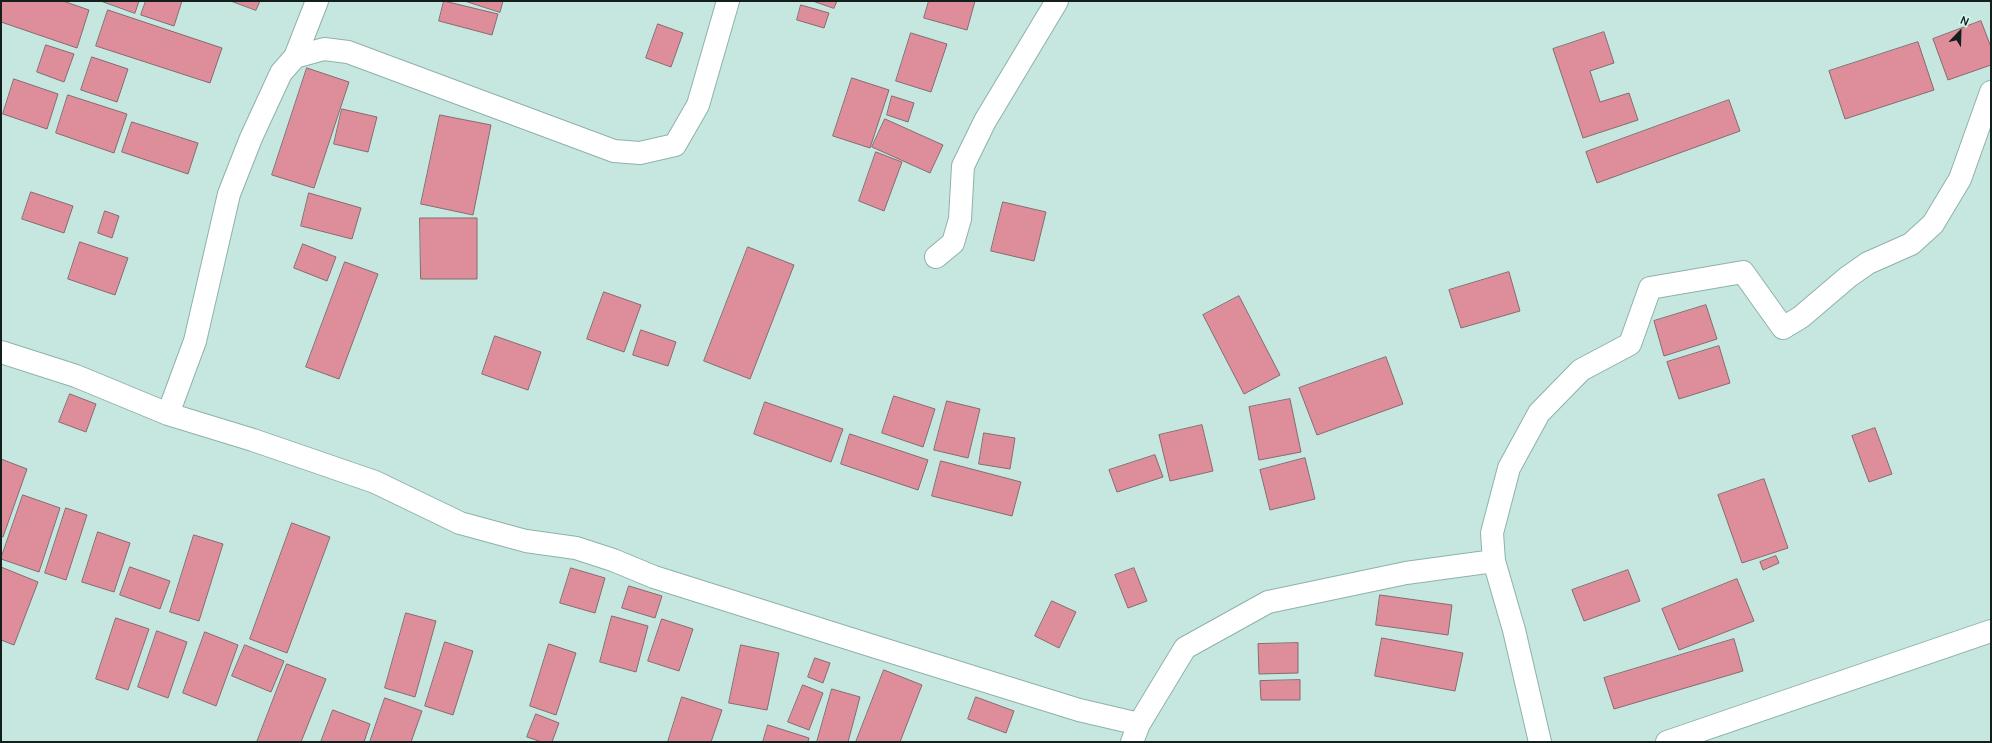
<!DOCTYPE html>
<html>
<head>
<meta charset="utf-8">
<style>
  body { margin:0 }
  #map { position:relative; width:1992px; height:743px; overflow:hidden; background:#c5e7e0; font-family:Manrope,sans-serif }
  canvas { display:block }
  .frame { position:absolute; inset:0; border:2px solid #121f1c; pointer-events:none }
  .north { position:absolute; left:1940px; top:12px; width:40px; height:40px; -webkit-text-stroke:3px #d2f5ed; paint-order:stroke; rotate:23deg; font-size:11px; font-weight:700; line-height:16px; text-align:center; color:#121f1c }
  .north::after { content:''; display:block; margin:auto; width:14px; height:18px; background:#121f1c; clip-path:polygon(50% 0,100% 100%,50% 72%,0 100%) }
</style>
</head>
<body>
<div id="map">
<canvas width="1992" height="743"></canvas>
<div class="frame"></div>
<div class="north">N</div>
</div>
<script>
const context = document.querySelector('canvas').getContext('2d');
context.lineJoin = 'round';
function paint(path, color) { context.fillStyle = color; context.fill(path, 'evenodd'); }
function trace(path, color, width, dash) { context.strokeStyle = color; context.lineWidth = width; context.lineCap = dash ? 'butt' : 'round'; context.setLineDash(dash || []); context.stroke(path); }
const building = new Path2D(`
  M1,1H63L89,10L77,48L1,22Z
  M101,1H139L135,13Z
  M146,1H182L174,26L141,15Z
  M231,1H260L256,10Z
  M444,1L498,14L492,35L439,21Z
  M465,1H503L500,12Z
  M813,1H837L834,8Z
  M929,1H975L967,30L924,18Z
  M801,5L829,13L824,28L797,20Z
  M108,10L222,48L210,83L96,46Z
  M1981,21L1991,47V65L1948,80L1933,39Z
  M658,24L683,33L671,67L646,58Z
  M1604,32L1614,63L1590,71L1600,102L1629,93L1638,120L1583,138L1553,49Z
  M911,33L947,44L931,92L896,81Z
  M1918,42L1934,90L1845,119L1829,71Z
  M46,45L74,54L64,82L37,72Z
  M92,57L128,69L117,102L81,90Z
  M307,68L349,82L314,188L272,175Z
  M852,78L889,90L870,148L833,136Z
  M14,79L58,94L47,129L3,114Z
  M68,95L127,114L114,153L56,133Z
  M892,96L914,103L908,122L887,115Z
  M1729,100L1740,131L1597,183L1586,152Z
  M342,109L377,117L368,152L334,144Z
  M440,115L491,125L473,215L421,204Z
  M885,119L943,145L930,173L872,147Z
  M132,122L198,143L188,174L122,152Z
  M876,152L902,162L884,211L859,201Z
  M31,192L73,206L64,233L22,219Z
  M309,193L361,208L352,239L301,226Z
  M1003,202L1046,212L1034,261L991,251Z
  M105,211L119,216L112,238L98,233Z
  M420,218H477V279H421Z
  M80,242L128,258L115,295L68,279Z
  M303,244L336,257L327,281L294,268Z
  M748,247L794,265L750,379L704,361Z
  M345,262L378,274L339,379L306,367Z
  M1509,272L1520,311L1461,328L1449,290Z
  M604,292L641,305L624,352L587,339Z
  M1239,296L1280,375L1244,394L1203,315Z
  M1706,305L1717,339L1664,356L1654,321Z
  M641,330L676,342L668,366L633,355Z
  M495,336L541,352L528,390L482,374Z
  M1719,346L1730,383L1679,399L1667,362Z
  M1386,357L1403,404L1317,435L1299,388Z
  M70,394L96,404L86,432L59,422Z
  M894,396L935,409L923,447L882,433Z
  M1290,399L1301,452L1259,460L1249,407Z
  M947,401L980,409L968,458L934,450Z
  M765,402L843,429L831,462L754,434Z
  M1202,425L1213,471L1170,481L1159,435Z
  M1875,428L1892,474L1869,482L1852,436Z
  M984,433L1015,438L1010,469L979,464Z
  M850,434L928,460L918,490L841,464Z
  M1155,455L1163,477L1117,492L1109,470Z
  M1305,458L1315,499L1270,510L1260,470Z
  M1,459L27,469L3,537L1,536Z
  M941,461L1021,482L1012,516L932,496Z
  M1764,479L1788,548L1742,563L1718,495Z
  M23,495L60,508L39,572L1,559Z
  M66,508L87,515L66,580L45,573Z
  M292,523L330,537L287,653L250,639Z
  M98,532L130,543L114,592L82,582Z
  M194,535L223,544L199,621L170,612Z
  M1776,556L1779,563L1763,570L1760,562Z
  M1,567L38,582L14,645L1,640Z
  M130,567L170,581L160,609L120,595Z
  M571,568L605,578L595,613L560,603Z
  M1134,568L1147,601L1128,608L1115,575Z
  M1628,570L1640,601L1584,621L1572,590Z
  M1737,579L1754,621L1679,650L1662,609Z
  M629,586L662,596L655,618L622,608Z
  M1380,595L1452,605L1448,635L1376,625Z
  M1052,601L1076,612L1059,648L1035,636Z
  M406,613L436,621L415,697L385,688Z
  M612,616L648,626L636,672L600,662Z
  M116,618L149,629L128,690L96,679Z
  M662,619L693,629L679,671L648,661Z
  M157,631L187,642L168,698L138,687Z
  M205,632L238,645L216,706L183,693Z
  M1382,638L1463,653L1455,691L1375,676Z
  M1734,639L1743,671L1614,709L1604,678Z
  M445,642L473,651L453,715L425,706Z
  M1298,643V673L1259,674L1258,644Z
  M549,644L576,653L556,715L530,706Z
  M245,645L284,661L271,692L232,676Z
  M741,645L779,653L767,710L729,703Z
  M815,658L830,663L823,683L808,677Z
  M287,664L326,679L301,742H257Z
  M884,670L922,685L900,742H856Z
  M1300,680V700H1261L1260,681Z
  M803,685L823,693L809,730L788,722Z
  M832,689L860,697L848,742H817Z
  M682,697L722,710L711,742H668Z
  M976,697L1014,711L1006,733L968,719Z
  M385,698L422,711L411,742H370Z
  M333,710L370,724L364,742H321Z
  M536,714L559,723L552,742H542L527,737Z
  M768,725L809,738L808,742H763Z`);
paint(building, '#de8e9b');
trace(building, '#876a6e', 1);
const minor = new Path2D(`
  M295,57L324,49L348,52L614,151L640,153L675,145L698,105L728,1
  M936,257L953,243L960,219L963,166L985,121L1057,1
  M1,352L76,376L168,414L253,440L375,482L460,523L526,541L576,548L613,560L654,577L876,647L1079,710L1139,724L1132,742
  M168,414L195,341L229,194L251,138L281,73L295,57L317,1
  M1139,724L1185,648L1268,602L1406,573L1494,561
  M1540,742L1514,630L1494,561L1492,533L1509,468L1539,413L1581,370L1630,344L1650,288L1743,272L1783,328L1801,317L1848,277L1868,263L1911,244L1933,224L1960,179L1991,92
  M1667,742L1991,631`);
trace(minor, '#8fb1aa', 24);
trace(minor, '#fff', 22);
</script>
</body>
</html>
